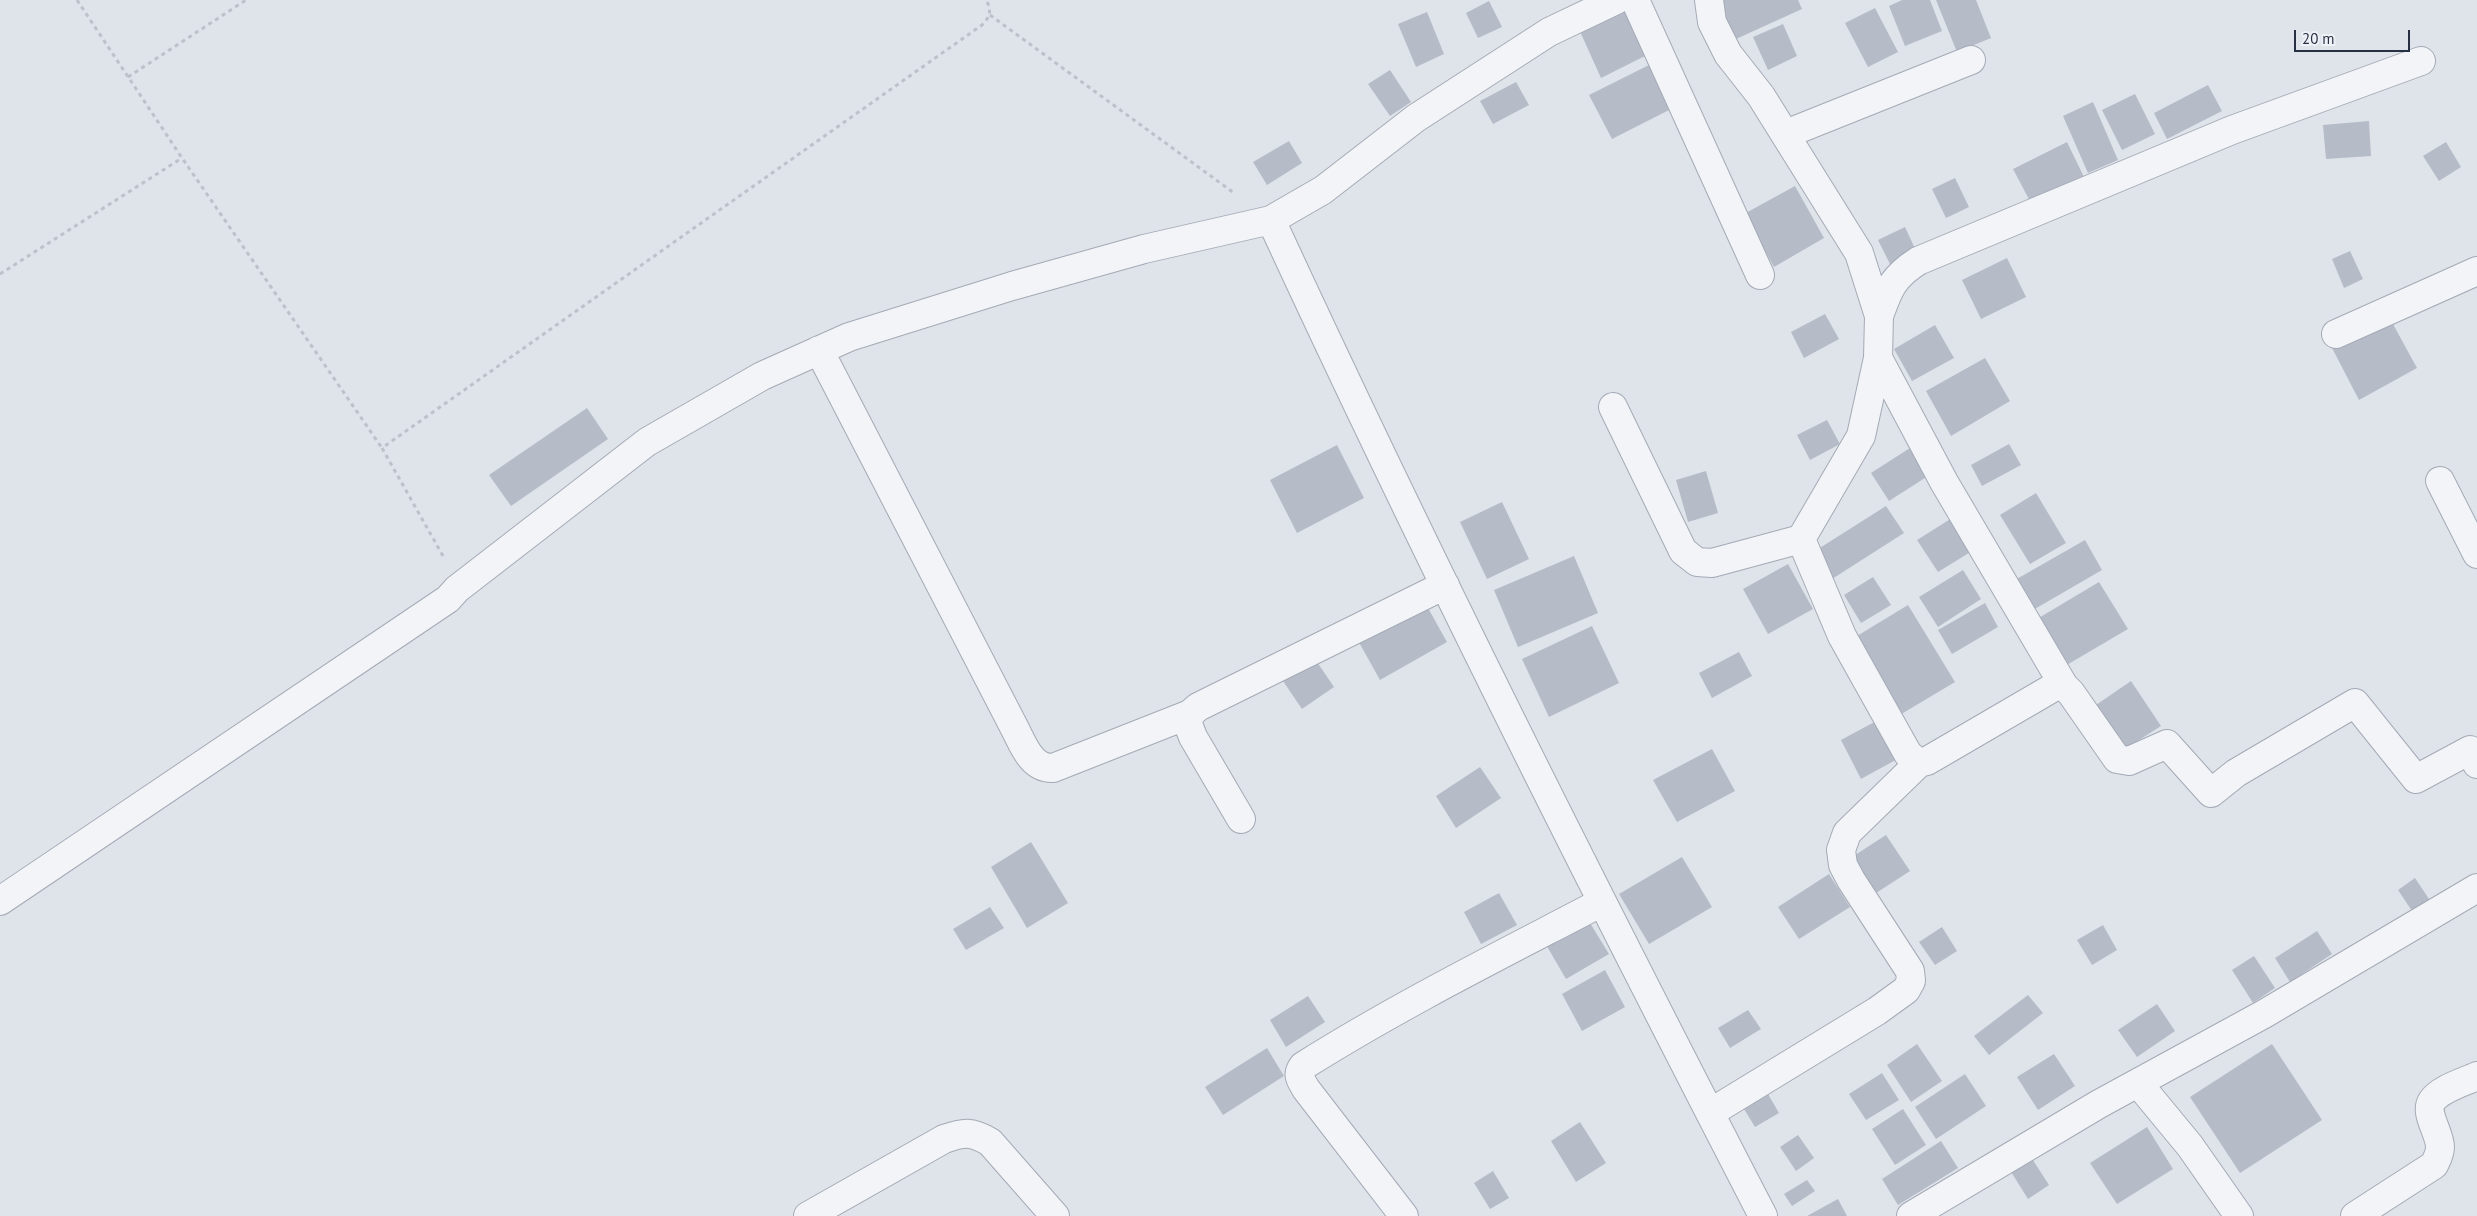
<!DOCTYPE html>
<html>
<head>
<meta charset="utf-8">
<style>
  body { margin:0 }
  #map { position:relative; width:2477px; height:1216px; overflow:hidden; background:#dfe3ea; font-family:"PT Sans",sans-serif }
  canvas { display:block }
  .scale { position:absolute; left:2294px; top:30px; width:116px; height:22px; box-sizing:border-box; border:2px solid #263043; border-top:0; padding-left:6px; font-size:15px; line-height:18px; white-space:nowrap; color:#263043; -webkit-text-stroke:4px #eef2f7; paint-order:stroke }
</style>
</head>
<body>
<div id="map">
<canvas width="2477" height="1216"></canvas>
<div class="scale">20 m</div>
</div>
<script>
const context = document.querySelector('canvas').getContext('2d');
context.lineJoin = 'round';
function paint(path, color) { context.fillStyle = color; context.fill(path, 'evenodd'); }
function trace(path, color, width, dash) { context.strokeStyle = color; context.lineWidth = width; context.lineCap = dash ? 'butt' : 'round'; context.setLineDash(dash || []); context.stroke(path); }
paint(new Path2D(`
  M1718,0H1798L1802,9L1736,39Z
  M1902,0H1930L1942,31L1905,46L1889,6Z
  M1936,0H1976L1991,38L1957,52Z
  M1489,1L1502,27L1478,38L1466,13Z
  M1623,6L1647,55L1601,78L1578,27Z
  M1875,8L1898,52L1868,67L1845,23Z
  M1427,12L1444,54L1416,67L1398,24Z
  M1783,24L1797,56L1768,70L1753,37Z
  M1651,64L1673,108L1612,139L1589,95Z
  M1390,70L1411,102L1390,116L1368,84Z
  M1516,82L1529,105L1493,124L1480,101Z
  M2208,85L2222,111L2167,139L2154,113Z
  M2135,94L2155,134L2122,150L2102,110Z
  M2093,102L2118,160L2088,173L2063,116Z
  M2369,121L2371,156L2326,159L2323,125Z
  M1289,141L1302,163L1267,185L1253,162Z
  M2067,142L2084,177L2031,203L2013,169Z
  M2446,142L2461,167L2439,181L2423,156Z
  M1955,178L1969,207L1946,218L1932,189Z
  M1795,186L1824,238L1774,267L1744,214Z
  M1905,227L1917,253L1891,266L1878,240Z
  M2350,251L2363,279L2344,288L2332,259Z
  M2007,258L2026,297L1981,319L1962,280Z
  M1825,314L1839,339L1804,358L1791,332Z
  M2388,315L2417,368L2359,400L2331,346Z
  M1935,325L1954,358L1912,381L1894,349Z
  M1985,358L2010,401L1951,436L1926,391Z
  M587,408L608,439L511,506L489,475Z
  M1827,420L1840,444L1810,460L1797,435Z
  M2009,444L2021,465L1982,486L1971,465Z
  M1337,445L1364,498L1297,533L1270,480Z
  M1910,448L1928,476L1889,501L1871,473Z
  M1706,471L1718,513L1688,522L1676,480Z
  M2036,493L2066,543L2030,564L2000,515Z
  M1502,502L1529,559L1487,579L1460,522Z
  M1886,506L1904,533L1832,579L1815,551Z
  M1952,518L1972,551L1938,572L1917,540Z
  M2085,540L2102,570L2033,610L2015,580Z
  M1574,556L1598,613L1518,647L1494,590Z
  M1788,564L1813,609L1768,634L1743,589Z
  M1963,570L1981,599L1938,627L1919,597Z
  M1873,577L1891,605L1861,623L1844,595Z
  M2099,582L2128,629L2065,666L2037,619Z
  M1423,599L1447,642L1380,680L1356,637Z
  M1985,603L1998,627L1952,654L1938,630Z
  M1908,605L1955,682L1898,716L1852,639Z
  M1592,626L1619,683L1549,717L1522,659Z
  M1739,652L1752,676L1712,698L1699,673Z
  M1315,659L1334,687L1302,709L1283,681Z
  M2131,681L2161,726L2122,751L2093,707Z
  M1880,719L1901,757L1861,779L1841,740Z
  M1712,749L1735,791L1677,822L1653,780Z
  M1480,767L1501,798L1456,828L1436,796Z
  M1886,835L1910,871L1873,895L1849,859Z
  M1031,842L1068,903L1027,928L991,867Z
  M1682,857L1712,907L1649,944L1619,894Z
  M1829,874L1850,907L1799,939L1778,907Z
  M2415,878L2431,902L2414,914L2398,890Z
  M1499,893L1517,925L1481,944L1464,912Z
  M990,907L1004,928L966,950L953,929Z
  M1587,918L1609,954L1566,979L1545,943Z
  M2103,925L2117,950L2092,965L2077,940Z
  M1942,927L1957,951L1935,965L1919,942Z
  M2317,931L2332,954L2290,982L2275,958Z
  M2254,956L2275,988L2253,1003L2232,970Z
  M1605,970L1625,1007L1582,1031L1562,994Z
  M2028,995L2043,1013L1989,1055L1974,1036Z
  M1308,996L1325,1022L1286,1047L1270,1020Z
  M2157,1004L2175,1031L2137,1057L2118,1030Z
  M1748,1010L1761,1029L1730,1048L1718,1028Z
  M1917,1044L1942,1081L1911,1102L1887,1065Z
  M2272,1044L2322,1120L2240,1173L2190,1097Z
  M1267,1048L1284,1076L1223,1115L1205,1087Z
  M2054,1054L2075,1086L2038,1110L2017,1077Z
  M1882,1073L1899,1100L1866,1120L1849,1094Z
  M1965,1074L1986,1106L1936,1139L1915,1107Z
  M1768,1094L1779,1113L1755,1127L1744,1109Z
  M1903,1109L1926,1145L1895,1165L1872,1129Z
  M1580,1122L1606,1163L1576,1182L1551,1141Z
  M2147,1127L2173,1169L2117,1204L2090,1163Z
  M1798,1135L1814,1158L1796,1171L1780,1147Z
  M1941,1141L1958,1168L1898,1205L1882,1179Z
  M2029,1154L2049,1185L2028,1199L2008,1167Z
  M1493,1171L1509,1198L1490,1209L1474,1183Z
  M1807,1180L1815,1191L1792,1206L1784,1194Z
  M1838,1199L1847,1216H1807Z`), '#b5bcc8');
const street = new Path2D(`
  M1635,0L1760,275
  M1709,0L1712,22L1728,54L1761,96L1859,253L1879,316L1878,358L1861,436L1801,539L1842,636L1908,754L1919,763L1927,761L2054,687L2064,686L2071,693L2117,759L2129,761L2167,744L2211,793L2236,773L2355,703L2416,779L2470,750L2477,764
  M1786,134L1971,60
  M1271,220C1426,556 1593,887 1763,1216
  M1879,316C1889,288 1893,277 1918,261L2232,130L2421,61
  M2336,334L2477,271
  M819,350L1014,727C1023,744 1031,769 1053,768L1190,714
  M1878,358L1944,482L2064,686
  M1613,407L1683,551L1697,562L1712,563L1801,539
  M2440,481L2477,554
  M1241,819L1193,737L1188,724L1190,714L1198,707L1445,585
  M0,901L448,599L457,589L647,442L762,376L849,337L1012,286L1144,249L1271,220L1323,190L1416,118L1549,32L1616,0
  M2138,1083L2190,1146L2239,1216
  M1710,1113L1877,1011L1906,990L1911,981L1910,971L1851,880L1843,865L1841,850L1847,833L1919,763
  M808,1216L944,1139C964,1132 971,1131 990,1142L1055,1216
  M1404,1216L1306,1089C1301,1080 1296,1075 1303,1066C1400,1005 1501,955 1602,902
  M1911,1216L2099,1104L2264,1014L2477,888
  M2355,1216L2434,1165C2437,1159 2440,1154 2440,1147C2440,1133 2424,1113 2432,1101C2440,1089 2464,1082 2477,1076`);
trace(street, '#a4aab5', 30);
trace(new Path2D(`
  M77,0L182,158L382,448
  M990,15L1234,193
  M128,77L246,0
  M0,274L182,158
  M443,556L382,448L982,25C990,18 992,10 986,0`), '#bdc1c9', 3, [4, 4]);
trace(street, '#f2f4f8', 28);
</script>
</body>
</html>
